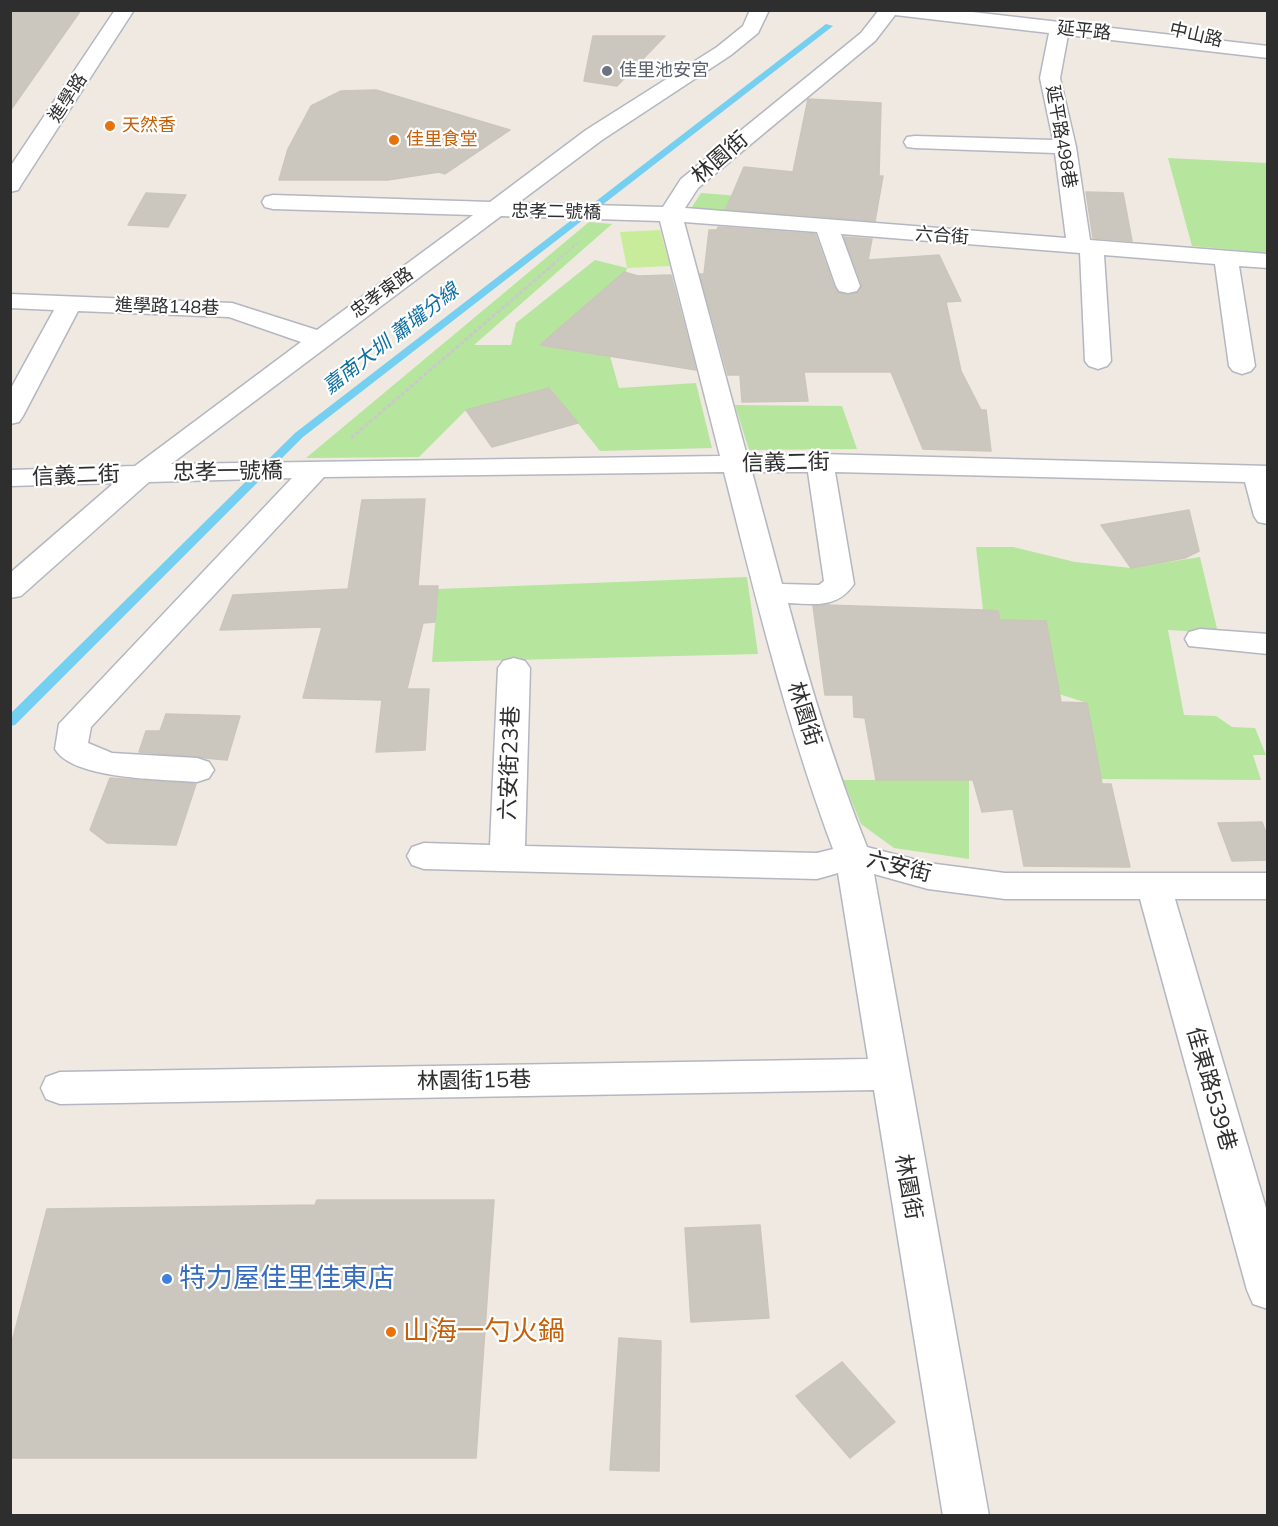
<!DOCTYPE html>
<html>
<head>
<meta charset="utf-8">
<style>
  body { margin:0 }
  #map { position:relative; width:1278px; height:1526px; overflow:hidden; background:#efe9e1; font-family:Mulish,sans-serif }
  canvas { display:block }
  .frame { position:absolute; inset:0; border:12px solid #2e2e2e; pointer-events:none }
</style>
</head>
<body>
<div id="map">
<canvas width="1278" height="1526"></canvas>
<div class="frame"></div>
</div>
<script>
const context = document.querySelector('canvas').getContext('2d');
context.lineJoin = 'round';
function paint(path, color) { context.fillStyle = color; context.fill(path, 'evenodd'); }
function trace(path, color, width, dash) { context.strokeStyle = color; context.lineWidth = width; context.lineCap = dash ? 'butt' : 'round'; context.setLineDash(dash || []); context.stroke(path); }
function write(font, color, halo, rows, align = 'center') {
  context.font = font + ' Mulish,"Noto Sans TC",sans-serif'; context.lineWidth = 4.5; context.setLineDash([]); context.textBaseline = 'middle'; context.strokeStyle = halo; context.fillStyle = color; for (const [text, x, y, turn = 0] of rows) {
    context.save(); context.translate(x, y); context.rotate((+turn || 0) * Math.PI / 180); context.textAlign = isNaN(turn) ? turn : align; if (halo) context.strokeText(text, 0, 0); context.fillText(text, 0, 0); context.restore();
  }
}
paint(new Path2D(`
  M1168,158L1267,163V253L1192,246Z
  M701,193L790,200L786,216L690,210Z
  M589,222L612,224L474,345H511L516,323L595,260L627,268L608,349L619,388L696,383L712,448L600,451L550,388L466,410L419,457L306,458Z
  M735,405L842,406L857,449L749,450Z
  M976,547H1013L1075,562L1131,568L1200,557L1218,633L1168,630L1184,715L1216,716L1232,727L1255,728L1266,755H1253L1261,780L1101,779L1087,703L1059,694L1000,620L998,611L983,610Z
  M747,577L758,654L432,662L438,589Z
  M843,780H969V859L894,848L861,824Z`), '#b6e59e');
paint(new Path2D(`
  M660,230L670,266L627,268L620,232Z`), '#c9ec9a');
paint(new Path2D(`
  M826,24L833,26L303,437L15,725L10,726V714L295,433Z`), '#75cff0');
const building = new Path2D(`
  M10,10H81L10,111Z
  M593,36H665L617,86L584,81Z
  M376,90L510,130L445,174L439,172L388,180H279L288,149L311,106L341,91Z
  M808,99L881,103L879,176H883L875,221L726,209L744,167L793,172Z
  M1086,192L1123,193L1132,241L1093,238Z
  M146,193L186,195L168,227L128,225Z
  M718,227L815,234L834,287L839,293L848,295L857,293L862,285L844,237L872,239L868,260L939,255L961,301L946,302L961,371L981,410H986L991,451L923,449L891,372H804L808,401L742,402L740,375H728L700,274H704L709,230H717Z
  M624,272L638,276L671,275L696,370L540,345Z
  M549,388L578,423L492,447L466,410Z
  M425,499L418,586H438L435,622L423,623L407,689H429L425,750L376,752L382,700L303,698L322,627L220,630L233,595L348,589L362,500Z
  M1189,510L1199,551L1185,558L1131,568L1101,525Z
  M825,605L983,610L998,611L1000,620L1046,621L1061,702L1087,703L1102,784H1111L1130,867L1024,866L1013,809L982,812L973,780H876L865,718L854,717L853,695H825L813,606Z
  M166,714L240,716L227,760L139,752L146,731H160Z
  M110,778L196,784L176,845L107,843L90,830Z
  M1262,822L1268,838V860L1232,861L1218,823Z
  M317,1200H494L476,1458H10V1349L47,1209L315,1205Z
  M760,1225L769,1318L691,1322L685,1228Z
  M619,1338L661,1341L659,1471L610,1470Z
  M842,1362L895,1422L850,1458L796,1396Z`);
paint(building, '#cbc7bf');
trace(building, '#cbc5ba', 1.5);
const minor = new Path2D(`
  M115,10H134L21,185L18,190L10,192V167Z
  M750,10H769L758,33L731,55L602,140L518,203L663,207L681,179L861,33L879,10H955L1268,46V58L1068,35L1060,78L1076,147L1090,240L1268,254V268L1239,266L1255,366L1251,371L1242,374L1233,371L1229,366L1215,264L1104,255L1111,361L1107,366L1098,369L1089,366L1085,361L1080,253L841,234L860,286L857,291L848,293L839,291L836,286L817,232L684,222L747,456L820,454L1268,466V524L1258,522L1254,516L1245,482L835,472L854,584C837,609 814,604 788,603C810,686 835,767 867,847L928,863L1005,873H1268V899H1175L1268,1215V1309L1253,1304L1247,1290L1140,899H1005L928,889L874,874L989,1516H943L874,1090L60,1104L46,1099L41,1088L46,1077L60,1072L868,1059L838,873L817,879L424,869L412,865L407,856L412,847L424,843L490,845L498,668L503,661L514,658L525,661L530,668L525,846L817,853L833,849C787,726 756,599 724,472L324,477L91,727L88,743L112,753L197,758L209,762L214,770L209,778L197,782C163,779 73,780 55,749L59,724L292,478L149,482L21,596L10,598V573L114,483L10,486V470L135,466L301,342L229,317L78,311L23,416L19,422L10,424V390L54,310L10,308V294L232,303L317,330L473,215L273,209L265,207L262,202L265,197L273,195L490,202L586,130L717,47L743,26ZM895,15L1049,33L1040,78L1053,140L915,136L907,137L904,142L907,147L915,148L1055,153L1066,238L685,208L698,188L875,41ZM501,216L660,221L720,456L171,464ZM752,472H808L824,581L819,585L782,584Z
  M1200,629L1268,634V654L1189,646L1185,639L1189,632Z`);
trace(minor, '#b4b7c1', 3);
trace(new Path2D(`
  M553,264L580,241`), '#c9c9c9', 2, [3, 2]);
trace(new Path2D(`
  M351,438L555,263`), '#c9c9c9', 3, [4, 2]);
paint(minor, '#fff');
for (const [x, y, r, color] of [
  [607,71,6,"#6b7280"],
  [110,126,6,"#e8710a"],
  [394,140,6,"#e8710a"],
  [167,1279,6,"#3f7fe0"],
  [391,1332,6,"#e8710a"]
]) { const dot = new Path2D(); dot.arc(x, y, r, 0, 2 * Math.PI); context.fillStyle = color; context.fill(dot); trace(dot, '#fff', 2); }
write('18px', '#2e2e2e', '#fff', [
  ["延平路",1084,31,6],
  ["中山路",1196,35,13],
  ["進學路",68,98,-57],
  ["延平路498巷",1061,137,80],
  ["忠孝二號橋",556,212,1],
  ["六合街",942,236,4],
  ["忠孝東路",382,293,-36],
  ["進學路148巷",167,307,2]
]);
write('18px', '#5b616d', '#fff', [
  ["佳里池安宮",619,71]
], 'left');
write('18px', '#c56008', '#fff', [
  ["天然香",122,126],
  ["佳里食堂",406,140]
], 'left');
write('italic 20px', '#0d6fa3', '#fff', [
  ["嘉南大圳 蕭壠分線",391,339,-38]
]);
write('22px', '#2e2e2e', '#fff', [
  ["林園街",720,158,-41],
  ["信義二街",786,463,-1],
  ["忠孝一號橋",228,472,-1],
  ["信義二街",76,476,-2],
  ["林園街",804,714,73],
  ["六安街23巷",510,763,-88],
  ["六安街",899,867,14],
  ["林園街15巷",474,1081,-1],
  ["佳東路539巷",1211,1089,74],
  ["林園街",908,1187,80]
]);
write('27px', '#366cbe', '#fff', [
  ["特力屋佳里佳東店",179,1279]
], 'left');
write('27px', '#c56008', '#fff', [
  ["山海一勺火鍋",403,1332]
], 'left');
</script>
</body>
</html>
